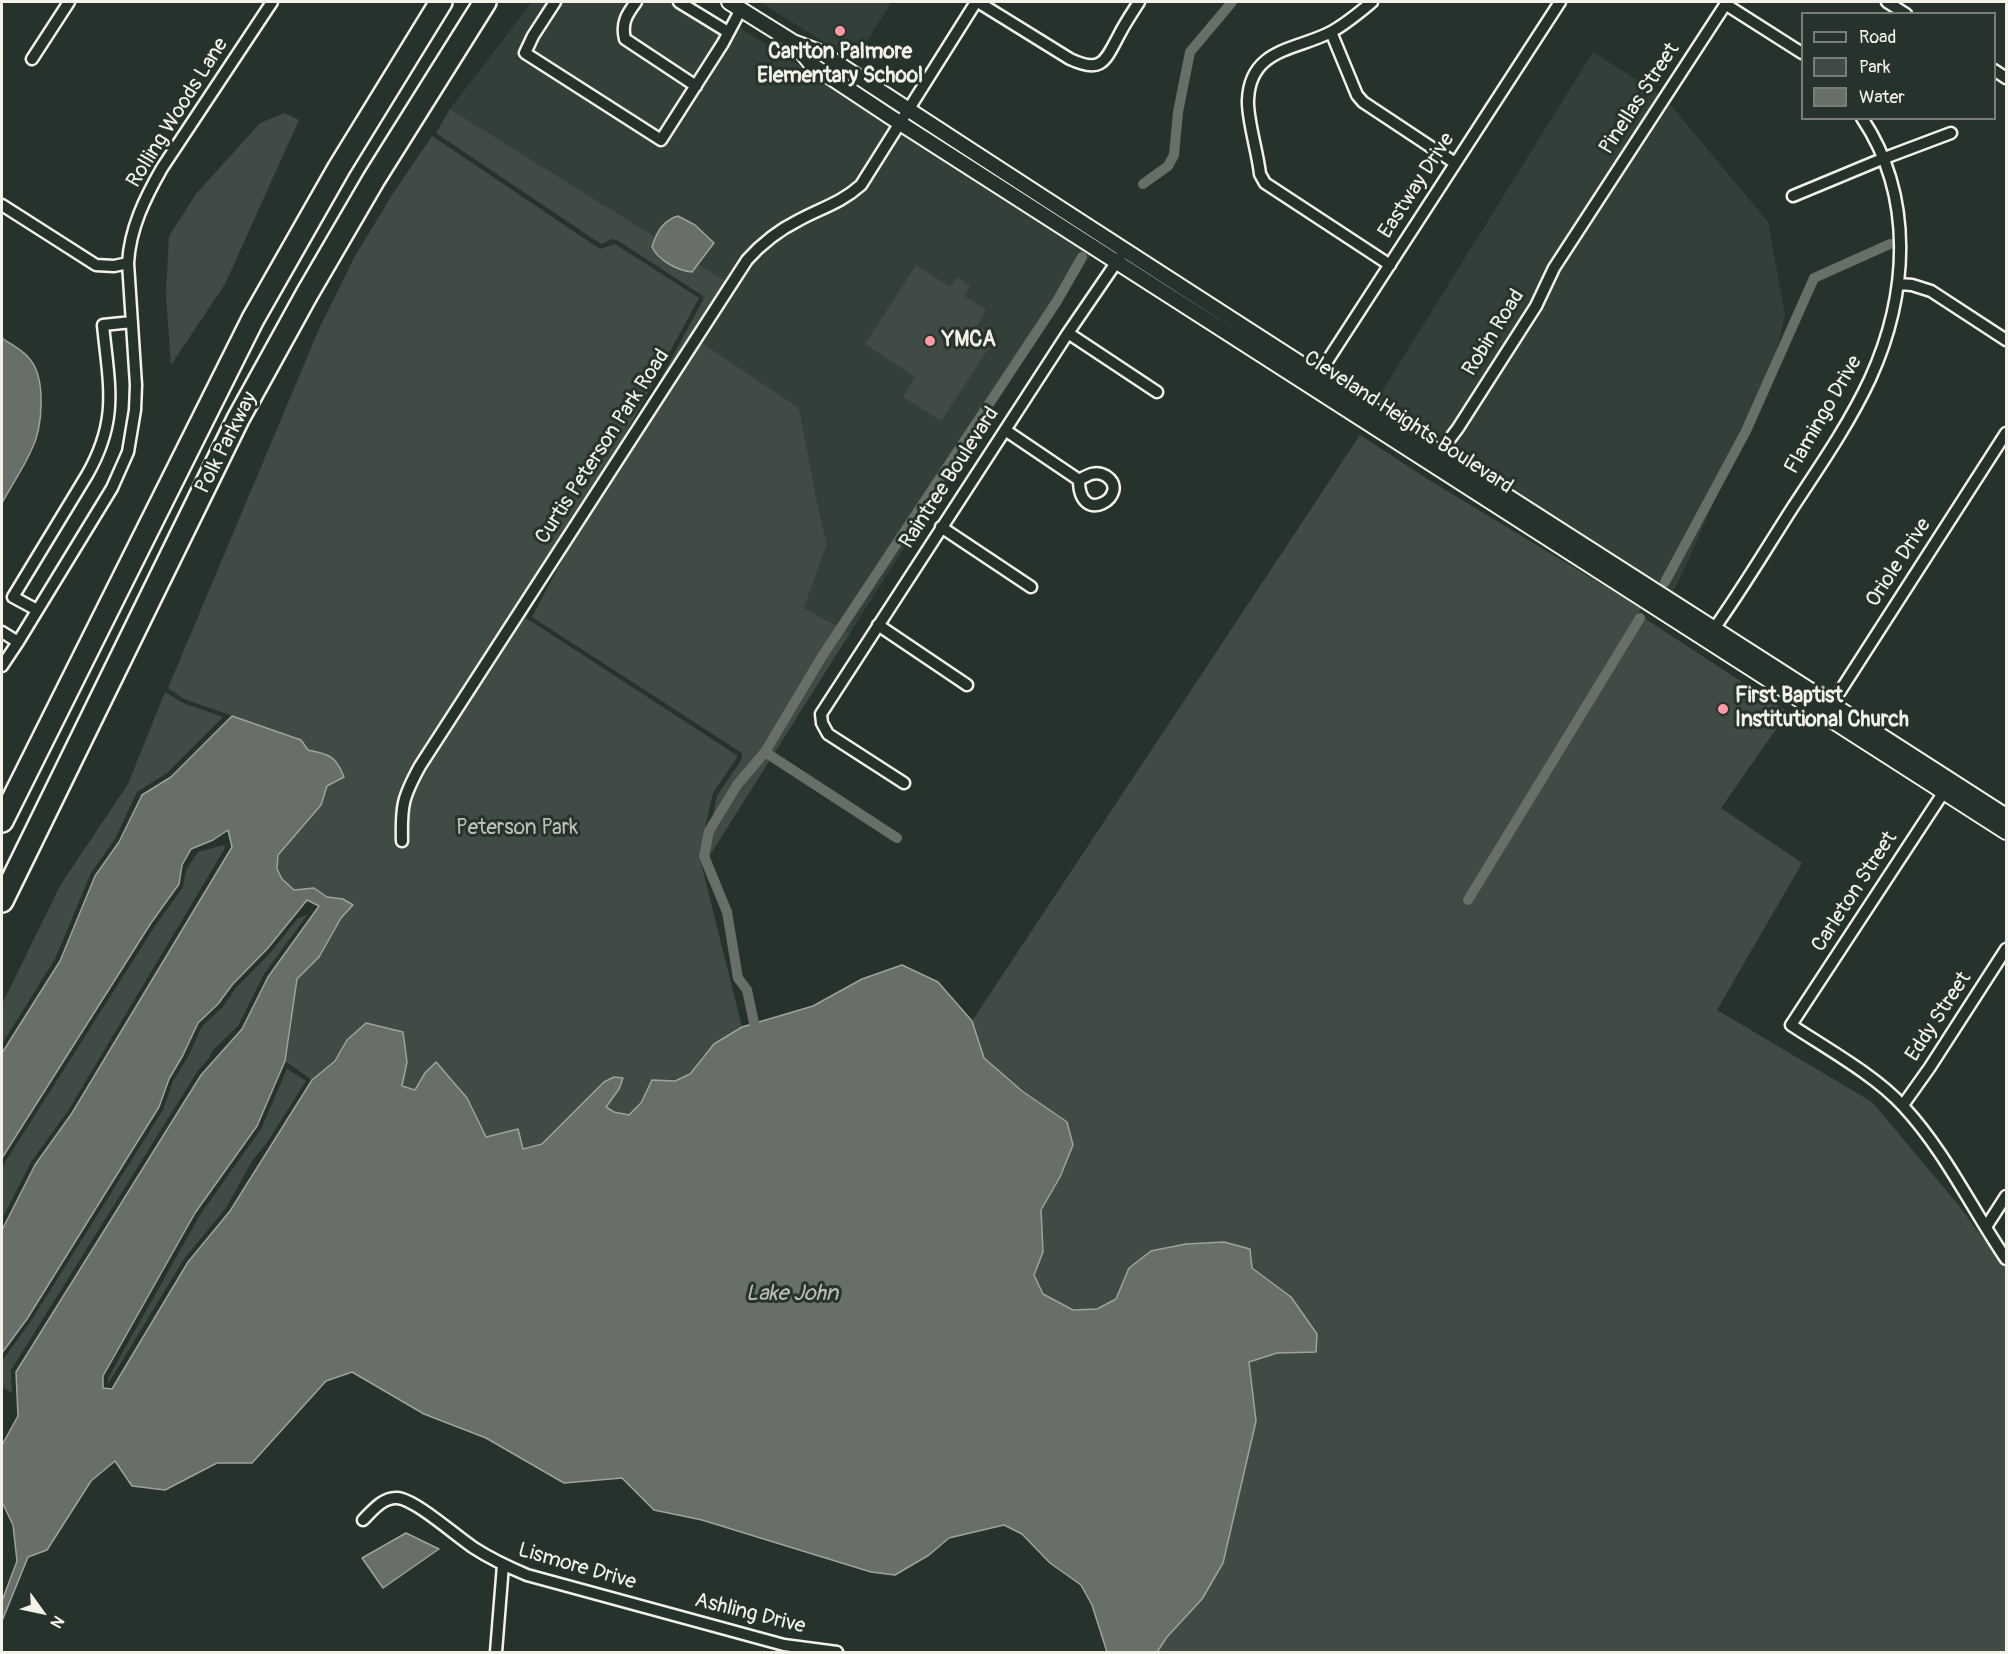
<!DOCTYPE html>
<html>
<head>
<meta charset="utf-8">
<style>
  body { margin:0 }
  #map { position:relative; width:2008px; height:1654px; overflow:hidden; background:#26332d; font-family:Pangolin,sans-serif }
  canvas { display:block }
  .frame { position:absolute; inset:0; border:3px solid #f4f1e8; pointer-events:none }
  .legend { position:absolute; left:1801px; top:12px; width:195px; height:108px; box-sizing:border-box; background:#26332d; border:2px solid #787f78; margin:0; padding:8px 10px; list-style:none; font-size:18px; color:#f4f1e8 }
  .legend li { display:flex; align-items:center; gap:12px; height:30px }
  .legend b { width:30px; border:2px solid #787f78 }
  .north { position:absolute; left:12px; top:1582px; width:60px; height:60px; -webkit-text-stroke:4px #26332d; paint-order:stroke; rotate:123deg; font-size:16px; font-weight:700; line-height:24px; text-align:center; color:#f4f1e8 }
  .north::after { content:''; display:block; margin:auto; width:21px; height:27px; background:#f4f1e8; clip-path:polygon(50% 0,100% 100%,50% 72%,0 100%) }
</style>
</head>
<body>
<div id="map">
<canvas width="2008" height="1654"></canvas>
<div class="frame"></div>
<ul class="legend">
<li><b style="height:8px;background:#26332d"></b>Road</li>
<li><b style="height:16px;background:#414b45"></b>Park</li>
<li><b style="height:16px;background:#676f68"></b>Water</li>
</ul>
<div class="north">N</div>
</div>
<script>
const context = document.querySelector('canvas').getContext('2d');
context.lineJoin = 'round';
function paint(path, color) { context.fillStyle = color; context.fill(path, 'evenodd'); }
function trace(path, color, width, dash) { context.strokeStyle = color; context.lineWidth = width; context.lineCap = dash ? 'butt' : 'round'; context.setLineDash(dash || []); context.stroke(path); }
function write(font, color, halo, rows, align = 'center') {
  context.font = font + ' Pangolin,sans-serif'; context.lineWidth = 6; context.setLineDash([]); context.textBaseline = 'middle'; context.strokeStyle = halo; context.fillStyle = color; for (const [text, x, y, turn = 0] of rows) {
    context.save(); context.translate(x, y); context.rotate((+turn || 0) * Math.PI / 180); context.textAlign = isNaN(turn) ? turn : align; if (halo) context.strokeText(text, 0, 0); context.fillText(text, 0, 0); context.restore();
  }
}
paint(new Path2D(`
  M532,2H548L528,33L519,50L522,57L658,145L666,143L728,46L737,26L892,124L856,182L840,195L796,215L757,240L742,257L726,281L698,264L711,249L678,216L669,218L655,237L450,109Z
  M562,2H629L621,14L617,26L622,42L688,87L659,133L532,51Z
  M643,2H669L721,34L694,79L630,36L629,27L632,18Z
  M760,2H892L854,61Z
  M1593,52L1659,94L1549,265L1531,304L1438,445L1374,404Z
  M1668,102L1768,222L1785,315L1768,387L1731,464L1678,583L1671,594L1449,451L1541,310L1559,271Z
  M902,130L1093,252L850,633L804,608L827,544L819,512L799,408L701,342L752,264L765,249L802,224L847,204L855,198L865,189Z`), '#333f39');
paint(new Path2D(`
  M450,109L655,237L652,247L692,272L698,264L726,281L647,404L703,300V296L617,240L612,239L601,244L436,133Z
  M285,113L299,120L225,284L171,365L166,294L169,236L196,194L260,123Z
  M432,136L600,249L615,244L699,298L526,618L738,756L713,793L699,855L742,1027C733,1033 721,1038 713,1045C685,1071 699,1082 652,1080L641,1103L629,1115L614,1112L605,1107L619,1089L614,1077L604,1082L542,1144L523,1149L486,1137L467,1098L425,1073L415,1090L402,1086L407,1062L347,1040L335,1061L312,1080L285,1061L297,979L319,957L341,918L352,905L343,899L327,897L314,888L294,890L282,879L277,869L278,855L321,805L327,786L337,782L344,776C336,756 328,754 308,750L301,740L184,699L168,688L319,329L354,258L392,195Z
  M916,265L950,287L957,277L970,286L964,296L986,310L977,325L996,337L941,421L903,397L915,377L865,344Z
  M701,342L799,408L819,512L827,544L804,608L850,633L705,863L704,856L717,796L742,759V753L532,617L574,538Z
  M1360,435L1429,480L1641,608L1638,614L1788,712L1721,808L1802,863L1717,1010L1872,1102L1956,1202L2006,1269V1652H1157L1223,1563L1256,1421L1249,1362L1277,1353L1316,1352L1291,1297L1252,1268H1129L1116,1299L1097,1309L1073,1310L1043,1294L1034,1275L1043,1252L1041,1210L1060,1177L1073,1144L1067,1122L1022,1091L984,1058L972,1021Z
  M165,692L183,703L223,717L167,773L137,792L115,839L91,873L55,959L2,1044V1004L61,884L128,784Z
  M224,845L225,848L68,1111L31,1162L2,1219V1167L155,926L183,887L186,870L198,852Z
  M308,914L264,974L238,1026L213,1050L209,1058L197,1072L11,1370L12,1393L2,1387V1361L31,1321L163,1110L173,1081L188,1057L202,1026L222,1008L236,988L271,952L297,919Z
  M287,1069L306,1081L266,1144L252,1161L226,1208L184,1259L108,1384V1378L200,1215L261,1129Z`), '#414b45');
const water = new Path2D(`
  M678,216L695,225L714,243L692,272C678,271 658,260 652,247C656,233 663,220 678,216Z
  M2,338C10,344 21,349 28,357C47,376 43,428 31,451C23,469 11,486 2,503Z
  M232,716L301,740L308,750C329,754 336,756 344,777L327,786L321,805L278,855L277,869L282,879L294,890L314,888L327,897L343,899L353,905L341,918L319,957L297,979L285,1061L257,1126L195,1213L103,1376V1388L112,1389L188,1262L230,1211L312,1080L335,1061L347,1040L366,1023L403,1032L407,1062L402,1086L415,1090L425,1073L436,1062L467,1098L486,1137L518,1129L523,1149L542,1144L604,1082L614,1077L623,1078L619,1089L606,1107L614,1112L629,1115L641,1103L652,1080L675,1081L690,1074L714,1044L742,1027L813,1006L862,979L902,965L938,982L972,1021L984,1058L1022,1091L1067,1122L1073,1145L1060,1177L1041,1210L1043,1252L1034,1275L1043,1294L1073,1310L1097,1309L1116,1299L1129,1268L1151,1251L1186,1244L1224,1242L1250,1249L1252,1268L1291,1297L1317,1334L1316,1352L1277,1353L1249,1362L1256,1421L1223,1563L1202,1599L1167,1637L1157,1652H1107L1092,1605L1081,1585L1050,1563L1022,1534L1004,1525L949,1538L929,1555L895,1575L871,1572L702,1520L654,1510L622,1478L564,1483L486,1438L424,1414L352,1372L326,1381L252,1463H217L165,1490L132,1486L115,1461L91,1481L47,1550L28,1557L2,1621V1601L17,1561L13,1525L2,1502V1445L18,1416L16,1372L201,1075L242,1029L268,977L319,906L307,900L268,948L232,985L218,1004L198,1023L183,1055L169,1079L159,1107L27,1319L2,1353V1230L35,1165L72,1113L232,847L228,830L213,840L191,849L182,865L179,884L151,923L2,1158V1053L60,961L95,876L119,842L142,795L171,777Z
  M406,1533L439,1549L383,1588L362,1558Z`);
paint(water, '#676f68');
trace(water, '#9fa39b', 1.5);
trace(new Path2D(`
  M1143,184L1168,166L1174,155L1178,112L1190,52L1232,2
  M1665,582L1746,431L1814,278L1890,244
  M765,752L897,838
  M1468,900L1640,618
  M754,1023L747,990L738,978L727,912L704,856L709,831L737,785L765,752L821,658L1057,301L1082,257`), '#676f68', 10);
const minor = new Path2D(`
  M555,2L533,36L525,53L661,140L723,43L741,9
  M636,2C627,14 621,23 625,39L696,86
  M679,2L728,32
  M978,2L1070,59C1102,74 1105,61 1119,35C1125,23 1132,13 1139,2
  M1372,2C1360,12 1346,24 1331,32C1297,50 1250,48 1248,100C1247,119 1258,153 1260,174L1265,183L1390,265
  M1887,2L1906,14
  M1725,4L1802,53
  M1331,32L1357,95L1363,102L1455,163
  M32,59L69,2
  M1994,70L2006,78
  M1793,196L1882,159L1951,133
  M2,205L96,265L114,266L128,263
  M1899,284L1912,285L1931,291L2006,340
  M1068,333L1157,392
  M1307,374L1324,366L1560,2
  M1005,430L1079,480C1079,529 1133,494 1106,476C1096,470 1088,475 1079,480
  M1434,457L1440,452L1458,428L1536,306L1554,268L1727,2
  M941,527L1031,587
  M37,610L13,597L87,475C119,419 109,386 103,325L132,322
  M878,625L967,685
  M2,632L18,642
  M1711,633C1740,593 1766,549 1793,507C1820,466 1849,424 1870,379C1908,296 1915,197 1862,118
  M2,666L18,642L112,488L128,452L135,410L136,385L128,263C130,228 145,198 162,168L272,2
  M1828,710L2006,433
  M904,783L828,734L822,723L821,714L1068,333L1120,257
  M1947,787L1791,1025C1826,1048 1876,1076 1903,1106C1945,1151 1972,1209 2006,1259
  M402,841C401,805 403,797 420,766L747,260C762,243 779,230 799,220C821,208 841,203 861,185L976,2
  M1903,1105L1930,1067L2006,949
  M1986,1227L2006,1196
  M363,1520C372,1511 383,1497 397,1498C415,1499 456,1536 474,1548C491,1559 508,1567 527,1575L784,1645L837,1652
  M496,1652L503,1565`);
const tertiary = new Path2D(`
  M729,2L793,42L822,53C1214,311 1612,562 2006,816
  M795,44L812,65L889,116L2006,832`);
const motorway = new Path2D(`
  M2,821L253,319L339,168L441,2
  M2,901L238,419L307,294L374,179L485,2`);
trace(minor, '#f4f1e8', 15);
trace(tertiary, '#f4f1e8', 18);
trace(motorway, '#f4f1e8', 26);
trace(minor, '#26332d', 10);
trace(tertiary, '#26332d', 14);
trace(motorway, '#26332d', 21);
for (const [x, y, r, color] of [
  [840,31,6,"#ff9aa2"],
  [930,341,6,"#ff9aa2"],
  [1723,709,6,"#ff9aa2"]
]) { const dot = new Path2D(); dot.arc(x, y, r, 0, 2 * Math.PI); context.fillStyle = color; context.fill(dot); trace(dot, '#26332d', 2); }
write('bold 21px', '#f4f1e8', '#26332d', [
  ["Carlton Palmore",840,53,"center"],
  ["Elementary School",840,77,"center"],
  ["YMCA",942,341],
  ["First Baptist",1735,697],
  ["Institutional Church",1735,721]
], 'left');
write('21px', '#f4f1e8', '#26332d', [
  ["Pinellas Street",1640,99,-57],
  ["Rolling Woods Lane",178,113,-58],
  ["Eastway Drive",1417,186,-57],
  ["Robin Road",1494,333,-58],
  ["Flamingo Drive",1824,415,-60],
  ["Cleveland Heights Boulevard",1408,423,33],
  ["Polk Parkway",227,443,-63],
  ["Curtis Peterson Park Road",603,447,-57],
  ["Raintree Boulevard",950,478,-57],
  ["Oriole Drive",1899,563,-57],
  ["Carleton Street",1855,892,-57],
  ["Eddy Street",1939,1017,-57],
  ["Lismore Drive",577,1567,16],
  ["Ashling Drive",750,1614,14]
]);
write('21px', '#bebfb7', '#26332d', [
  ["Peterson Park",517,829]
]);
write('italic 22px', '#bcbdb5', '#26332d', [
  ["Lake John",792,1294]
]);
</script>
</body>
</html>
